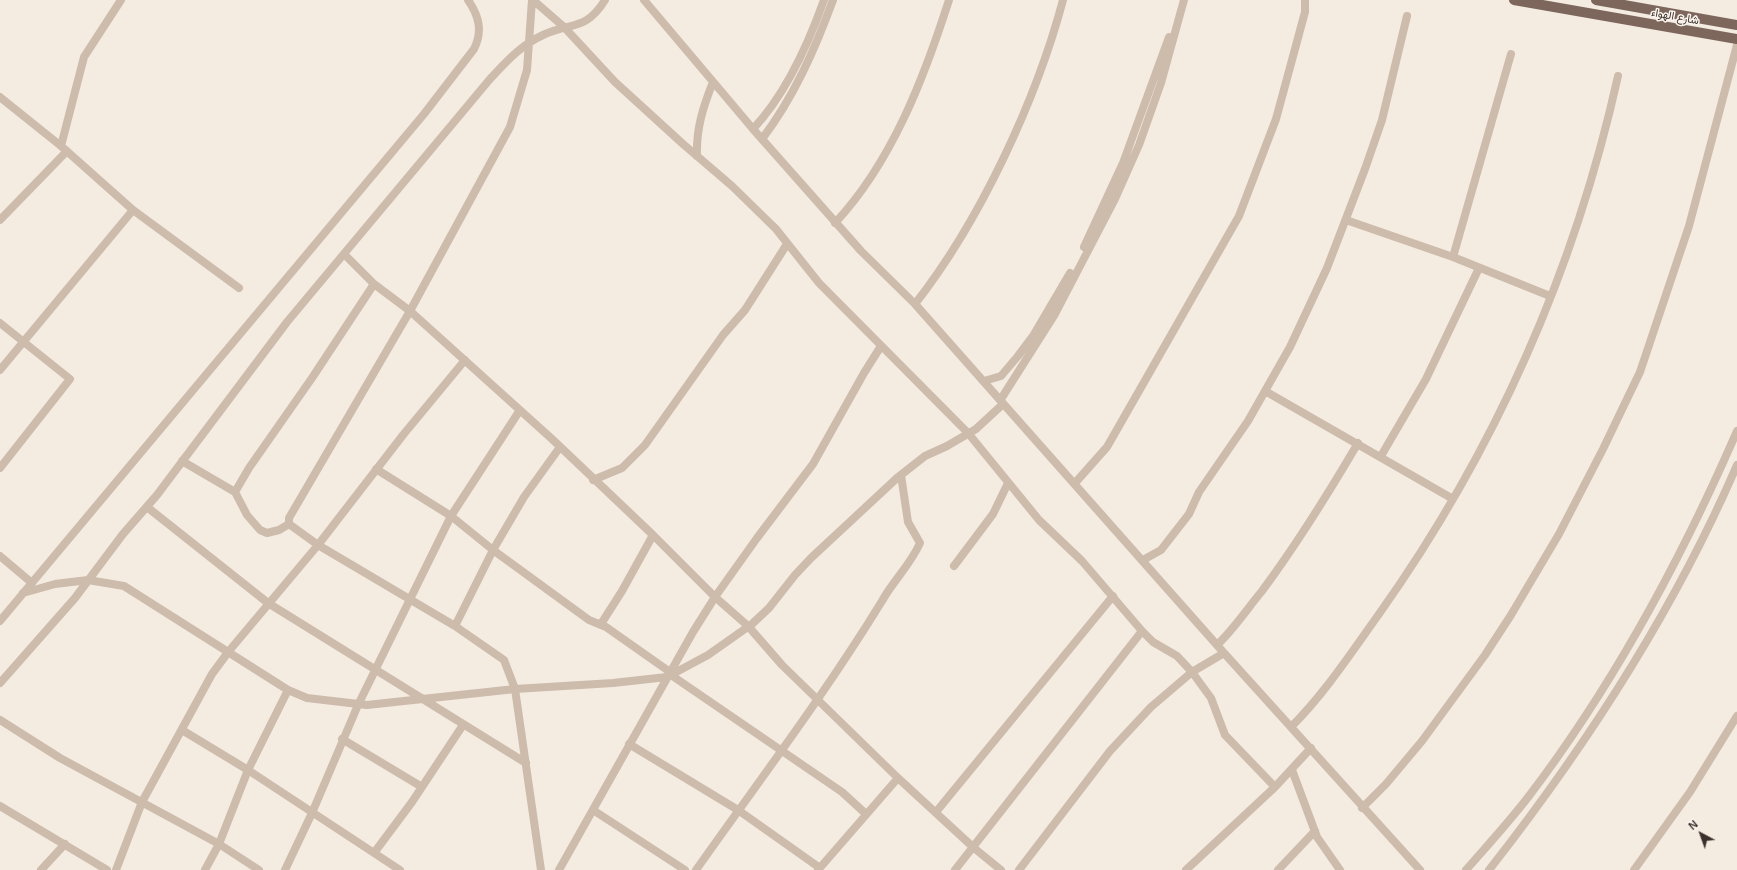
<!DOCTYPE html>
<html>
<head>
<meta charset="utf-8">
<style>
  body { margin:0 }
  #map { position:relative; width:1737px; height:870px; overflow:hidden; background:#f4ebe1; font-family:Helvetica,sans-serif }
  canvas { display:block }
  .north { position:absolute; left:1681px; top:814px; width:40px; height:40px; -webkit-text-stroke:3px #fbf5ee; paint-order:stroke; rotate:319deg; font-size:11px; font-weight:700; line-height:16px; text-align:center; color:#3b302b }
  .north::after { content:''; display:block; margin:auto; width:14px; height:18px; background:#3b302b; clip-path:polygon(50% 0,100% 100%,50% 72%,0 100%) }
</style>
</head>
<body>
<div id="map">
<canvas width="1737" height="870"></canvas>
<div class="north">N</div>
</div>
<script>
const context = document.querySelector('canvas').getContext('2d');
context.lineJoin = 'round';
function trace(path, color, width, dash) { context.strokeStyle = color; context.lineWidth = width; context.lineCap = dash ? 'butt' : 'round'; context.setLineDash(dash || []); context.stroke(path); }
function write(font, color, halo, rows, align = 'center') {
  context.font = font + ' Helvetica,Vazirmatn,sans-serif'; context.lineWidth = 3; context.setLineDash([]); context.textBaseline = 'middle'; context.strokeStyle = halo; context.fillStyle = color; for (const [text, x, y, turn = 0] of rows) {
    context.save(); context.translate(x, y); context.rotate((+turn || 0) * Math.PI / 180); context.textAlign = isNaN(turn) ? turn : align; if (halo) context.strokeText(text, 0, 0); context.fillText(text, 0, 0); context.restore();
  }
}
trace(new Path2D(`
  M532,0L527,70L510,127L410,311L552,439L653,535L715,597L748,626L782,665L898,778L974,848L1001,870
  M533,0L564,27L615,82L683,144L732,186L776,229L819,283L968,433L1039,520L1082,561L1142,631L1153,642L1177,656L1192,672L1211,698L1225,735L1275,787
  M644,0L753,129L861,251L915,304L1224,653L1420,870
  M0,97L61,146L133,210L239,288
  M753,129C786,94 808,45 824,0
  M762,139C794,97 815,49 833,0
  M61,146L84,57L121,0
  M697,156C696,129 703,107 713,82
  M0,220L67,151
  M1346,220L1453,257L1550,296
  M835,223C892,162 924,78 949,0
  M1084,247L1123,163L1169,37
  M344,254L374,284L410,311L289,518V524L318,545L455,626L504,660L515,689L541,870
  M1453,257L1511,54
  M915,304C980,221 1036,101 1063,0
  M0,323L70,379L0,468
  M0,370L133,210
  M984,381L1001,376L1018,356L1033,336L1070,273
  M1265,391L1453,499
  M1001,399L1055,314L1115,199L1139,145L1161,83L1184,0
  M1381,456L1426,379L1479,268
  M182,461L235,492L247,515L260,530L267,533L279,530L289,524
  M376,469L451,516L493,550L589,620L606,627L670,672
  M593,480L622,468L645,445L723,335L745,310L787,244
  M1075,483L1107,447L1239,216L1276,119L1305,12V0
  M235,492L249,468L312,378L374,284
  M147,507L268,603L526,763
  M0,556L32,583
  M1143,560L1161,550L1189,514L1199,492L1248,421L1290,347L1327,268L1365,169L1382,120L1407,16
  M954,566L993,514L1008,483
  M23,593L55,584L88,580L124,586L288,690L307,698L367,705L515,689L613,683L667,677L708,655L752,624L769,608L795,575L811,558L897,478L925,456L947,446L976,429L1003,404
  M0,621L424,114L474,49C483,31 479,16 468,0
  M601,624L622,591L653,535
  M455,626L493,550L524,497L560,447
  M1217,645C1234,629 1247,609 1262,591C1297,544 1328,494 1358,443
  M671,675L842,792L866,814
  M0,683L75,598L123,534L157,495L287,322L490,79C506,62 521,45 543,35C571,22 586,31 605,0
  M0,720L60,758L219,844L259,870
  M1291,727C1325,693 1351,653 1379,614C1494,452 1575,270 1618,76
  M182,730L248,770L400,870
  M342,739L422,787
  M629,744L738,810L820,868
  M1292,770L1317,837L1340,870
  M0,806L107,870
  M1362,808L1386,784L1422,741L1485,655L1511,615L1559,534L1603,449L1640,372L1689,226L1737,45
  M593,810L685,870
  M936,812L1113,596
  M374,853L412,802L463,725
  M41,870L65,844
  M116,870L142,802L212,674L229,651L318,545L403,435L465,360
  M205,870L219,844L248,770L288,690
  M285,870L312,813L358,705L451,516L520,410
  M559,870L693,632L715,597L757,538L813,464L864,373L881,346
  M696,870C759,781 825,694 882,601C893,581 911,564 920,543L908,522L901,475
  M818,870L898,778
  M955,870L1142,631
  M1019,870L1110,751L1151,707L1192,672L1224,653
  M1186,870L1275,787L1311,748
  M1278,870L1315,831
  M1466,870C1487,846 1509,822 1529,796C1614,684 1681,560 1737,431
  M1489,870C1587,745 1674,611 1737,465
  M1634,870L1690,792L1737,716`), '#cdbbac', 8);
trace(new Path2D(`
  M1514,0L1737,39
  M1596,0L1737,25`), '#7d675c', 10);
write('11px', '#3b302b', '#fbf5ee', [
  ["شارع الهواء",1675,17,10]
]);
</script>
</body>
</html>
